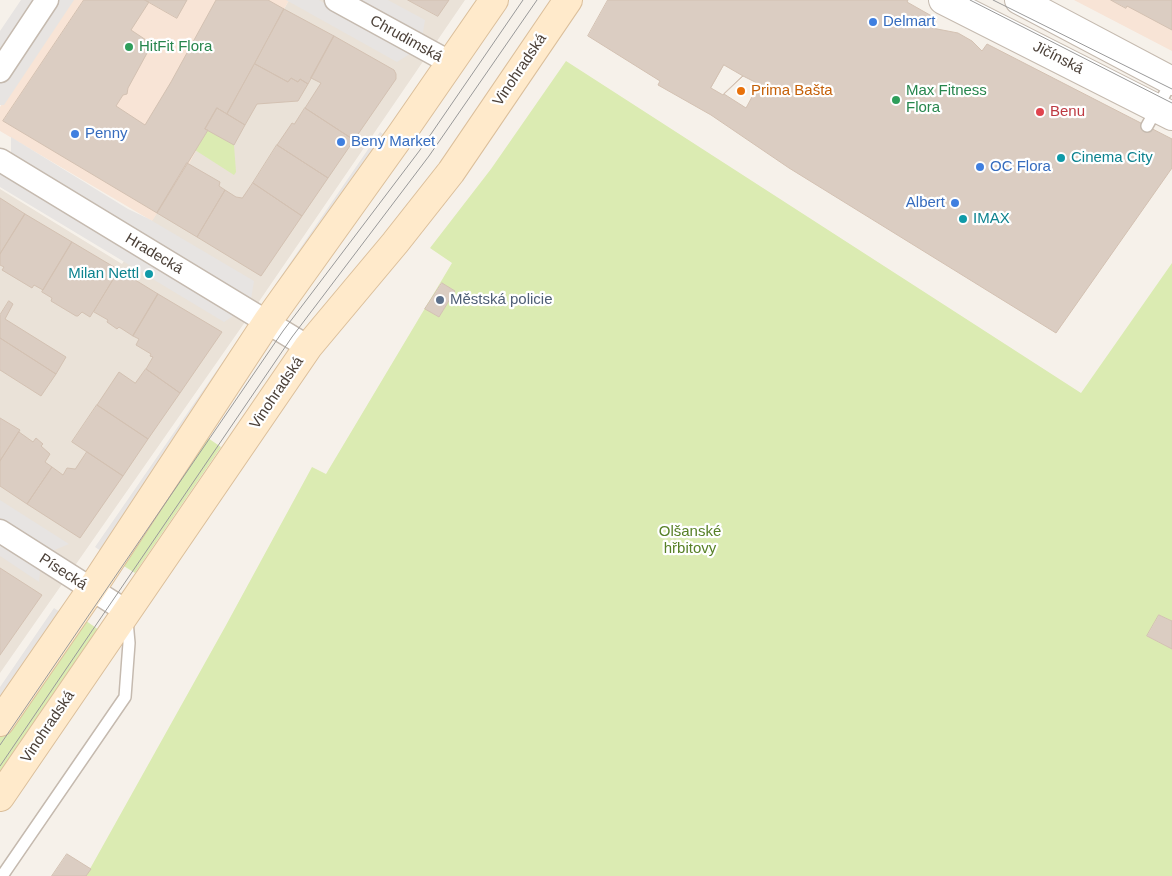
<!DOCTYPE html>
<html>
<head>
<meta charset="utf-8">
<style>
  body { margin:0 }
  canvas { display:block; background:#f6f1ea }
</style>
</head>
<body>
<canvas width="1172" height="876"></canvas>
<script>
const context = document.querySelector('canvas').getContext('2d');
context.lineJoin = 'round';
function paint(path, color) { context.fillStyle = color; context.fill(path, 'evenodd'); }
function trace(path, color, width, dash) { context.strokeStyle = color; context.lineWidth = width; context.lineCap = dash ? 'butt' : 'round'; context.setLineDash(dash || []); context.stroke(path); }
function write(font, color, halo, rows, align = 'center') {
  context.font = font + ' Arial,sans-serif'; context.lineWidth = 4.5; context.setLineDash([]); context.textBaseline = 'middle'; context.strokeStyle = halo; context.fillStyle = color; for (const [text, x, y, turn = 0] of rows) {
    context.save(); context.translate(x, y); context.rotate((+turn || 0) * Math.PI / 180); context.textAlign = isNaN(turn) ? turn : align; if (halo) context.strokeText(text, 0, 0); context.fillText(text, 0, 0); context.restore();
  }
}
paint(new Path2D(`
  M289,0H465L245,322L0,673V189L122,264L157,213L187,163H189L207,130L217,108L227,114Z`), '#eae2d8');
paint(new Path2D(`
  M71,0H289L227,114L218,109L189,164L152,221L0,131V107Z
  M1074,0H1172V51Z`), '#f8e4d6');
paint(new Path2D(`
  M566,61L1081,393L1172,263V621L1159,615L1147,636L1172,649V876H86L225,627L312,467L326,474L452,263L430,248L491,169ZM441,283L455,291L439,317L426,309Z
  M208,130L234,145L236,172L234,175L195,150Z
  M205,436L221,447L135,573L119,563Z
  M82,618L99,630L0,774V736Z`), '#dbebb2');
paint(new Path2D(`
  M21,0H40L0,60V31Z
  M56,0H74L4,105H0V83Z
  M286,0H319L413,52L397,62Z
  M353,0H388L425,20L422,38Z
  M380,132L386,136L282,289L275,285Z
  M11,137L128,209L149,219L254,281L251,299L11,154Z
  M0,169L238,313L224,322L0,187Z
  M235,344L241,348L101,551L95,547Z
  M0,500L69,544L52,551L0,518Z
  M0,536L41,563L39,582L0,556Z
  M54,608L60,612L0,699V687Z`), '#e7e4e2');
const building = new Path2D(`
  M84,0H145L149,2L131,30L152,44L128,88L127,94L123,95L116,106L145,125L171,82L216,0H268L284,9L227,114L217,108L205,129L208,130L157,213L3,121Z
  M145,0H187L177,18Z
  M408,0H449L438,16Z
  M608,0H908L907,2L937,19L932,28L958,33L972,41L982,51L987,44L1172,139V168L1056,333L789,168L711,115L658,85L660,81L588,36Z
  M1111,0H1172V30L1127,6L1126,8Z
  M284,9L334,36L308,84L300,79L298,82L291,78L288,82L255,64Z
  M334,36L394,70L396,74V79L354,140L305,108L321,83L311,78Z
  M255,64L288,82L291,78L298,82L300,79L308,84L298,101L257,104L245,125L227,114Z
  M724,65L743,76L723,95L711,88Z
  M743,76L759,84L746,108L724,94Z
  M217,108L245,125L234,145L205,129Z
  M305,108L354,140L328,178L277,145L292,123L294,124Z
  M277,145L328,178L302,216L253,183Z
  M187,163L220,182L219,186L225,190L197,237L157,213Z
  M253,183L302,216L261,276L197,237L225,190L236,197L242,198Z
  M0,198L25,214L0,254Z
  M25,214L72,242L43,290L34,285L32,288L2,270L4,267L0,265V254Z
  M72,242L119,270L90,317L82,312L78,316H76L51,301L52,298L42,292Z
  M119,270L158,294L133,336L119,327L117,329L107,322L108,320L94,312Z
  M442,283L455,291L439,317L425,309Z
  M158,294L222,332L180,393L146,369L153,357L150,356L151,354L136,345L139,339L133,336Z
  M9,301L13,304L5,319L66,357L56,374L0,338V315Z
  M0,338L56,374L41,396L0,370Z
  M146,369L180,393L148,439L97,405L119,372L135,383Z
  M97,405L148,439L123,476L72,442Z
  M0,418L20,430L0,461Z
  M19,432L33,442L36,438L43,444L41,446L50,454L45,462L52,467L27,504L0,486V461Z
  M87,452L123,476L80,538L27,504L52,467L63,475L67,468L75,469Z
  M0,568L42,595L0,655Z
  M1159,615L1172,621V649L1147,636Z
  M67,854L91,869L86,876H52Z`);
paint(building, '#dbcdc2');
trace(building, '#d3c1b2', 1);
const service = new Path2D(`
  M1147,126L1172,81
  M2,876L125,697L129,643L127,621`);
const minor = new Path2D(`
  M336,0L451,63
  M0,71L47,0
  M0,160L308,347
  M0,531L126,611`);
const tertiary = new Path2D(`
  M943,0L1172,116
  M1019,0L1172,81`);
const secondary = new Path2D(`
  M0,722L91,590L267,322L400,136L494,0
  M0,797L308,347L395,243L451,172L568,0`);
trace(service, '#c5baaf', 14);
trace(minor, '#c5baaf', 25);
trace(tertiary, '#c5baaf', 30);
trace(secondary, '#dbbf9b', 30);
trace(service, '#fff', 11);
trace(minor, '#fff', 22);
trace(tertiary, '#fff', 28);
trace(secondary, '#ffeacb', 28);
trace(new Path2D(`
  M970,0L1172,103
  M993,0L1172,89
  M0,745L283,331L420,150L523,0
  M0,766L292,337L429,156L537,0`), '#999', 1);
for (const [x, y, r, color] of [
  [873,22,5,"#3f7fe0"],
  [129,47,5,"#2e9e5b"],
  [741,91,5,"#e8710a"],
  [896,100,5,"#2e9e5b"],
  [1040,112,5,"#e0444e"],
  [75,134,5,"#3f7fe0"],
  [341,142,5,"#3f7fe0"],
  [1061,158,5,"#0f9aa8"],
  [980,167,5,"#3f7fe0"],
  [955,203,5,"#3f7fe0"],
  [963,219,5,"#0f9aa8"],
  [149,274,5,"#0f9aa8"],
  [440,300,5,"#5c6f8a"]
]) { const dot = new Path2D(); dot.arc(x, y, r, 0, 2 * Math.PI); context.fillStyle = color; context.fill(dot); trace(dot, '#fff', 2); }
write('15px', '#366cbe', '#fff', [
  ["Delmart",883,22],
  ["Penny",85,134],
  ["Beny Market",351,142],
  ["OC Flora",990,167],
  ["Albert",945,203,"right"]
], 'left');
write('15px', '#4b4038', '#fff', [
  ["Chrudimská",406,39,29],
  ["Jičínská",1058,58,27],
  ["Vinohradská",520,70,-56],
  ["Hradecká",154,254,31],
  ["Vinohradská",277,393,-56],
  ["Písecká",63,572,33],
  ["Vinohradská",48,727,-56]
]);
write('15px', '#27864d', '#fff', [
  ["HitFit Flora",139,47],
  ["Max Fitness",906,91],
  ["Flora",906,108]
], 'left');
write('15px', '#c56008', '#fff', [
  ["Prima Bašta",751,91]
], 'left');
write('15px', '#be3a42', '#fff', [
  ["Benu",1050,112]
], 'left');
write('15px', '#0d838f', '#fff', [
  ["Cinema City",1071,158],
  ["IMAX",973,219],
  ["Milan Nettl",139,274,"right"]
], 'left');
write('15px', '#4e5e75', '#fff', [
  ["Městská policie",450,300]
], 'left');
write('15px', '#578027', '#fff', [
  ["Olšanské",690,532],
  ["hřbitovy",690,549]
]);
</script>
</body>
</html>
